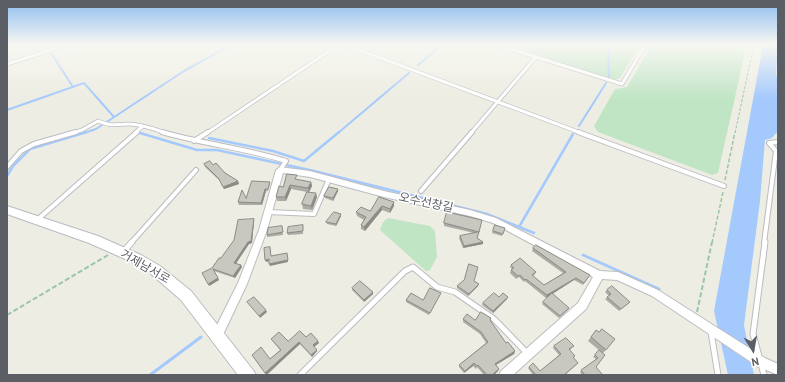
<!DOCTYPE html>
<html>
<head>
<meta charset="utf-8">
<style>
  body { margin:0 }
  #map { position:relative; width:785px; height:382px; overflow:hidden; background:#eeede3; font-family:"PT Sans",sans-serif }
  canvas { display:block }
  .frame { position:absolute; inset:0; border:8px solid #5b5e64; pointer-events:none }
  .north { position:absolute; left:733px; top:330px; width:40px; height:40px; -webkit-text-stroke:3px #fff; paint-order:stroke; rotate:169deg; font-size:11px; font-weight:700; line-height:16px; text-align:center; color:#5b5e64 }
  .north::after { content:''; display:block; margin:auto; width:14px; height:18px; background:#5b5e64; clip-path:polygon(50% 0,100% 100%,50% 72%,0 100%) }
</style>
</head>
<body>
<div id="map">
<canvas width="785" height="382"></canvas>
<div class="frame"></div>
<div class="north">N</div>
</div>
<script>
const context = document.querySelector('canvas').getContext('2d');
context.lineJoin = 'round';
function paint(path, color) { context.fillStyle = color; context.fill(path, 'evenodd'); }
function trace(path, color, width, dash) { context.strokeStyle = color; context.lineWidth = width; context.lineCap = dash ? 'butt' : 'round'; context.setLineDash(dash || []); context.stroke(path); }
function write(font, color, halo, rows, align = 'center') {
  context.font = font + ' "PT Sans","Noto Sans KR",sans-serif'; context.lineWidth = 3; context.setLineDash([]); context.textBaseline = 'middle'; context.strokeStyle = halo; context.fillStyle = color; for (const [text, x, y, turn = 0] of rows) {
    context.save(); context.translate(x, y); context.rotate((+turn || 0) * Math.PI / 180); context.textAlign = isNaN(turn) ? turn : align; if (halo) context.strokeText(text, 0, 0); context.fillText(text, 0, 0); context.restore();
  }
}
paint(new Path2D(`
  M508,45H640L620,78L614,80Z
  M652,45H725L745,53L718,173L712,175L598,132L594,126L615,89L627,87Z
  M388,218L430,226L435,231L437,257L430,270L426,271L380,230L383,222Z`), '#c0e5c5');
paint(new Path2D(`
  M763,45H778L776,74L778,79V131L772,138L765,140L760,201L744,325L754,375H728L714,311Z`), '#a4c9fd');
trace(new Path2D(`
  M45,45L47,48
  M608,45L609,77
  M51,53L73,87
  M418,65L442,45
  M7,110L84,83L114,117
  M579,126L606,83
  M84,133L96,129L184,71L231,45
  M338,133L409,73`), '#a4c9fd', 2);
trace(new Path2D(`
  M140,133L197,150H217L314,171L487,214L534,233
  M209,138L273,151L304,161L339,132
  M7,176L13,166L30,149L87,132
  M519,227L573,134`), '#a4c9fd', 2.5);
trace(new Path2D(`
  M583,255L659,289
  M150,375L201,337`), '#a4c9fd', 3);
const serviceFar2 = new Path2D(`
  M346,45L581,133
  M498,45L622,84L645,45
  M7,64L67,45
  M73,133L82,130L98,121C114,127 113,124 129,124C141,124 154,129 166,133
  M135,133L143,126
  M207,133L338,45
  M471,133L535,58`);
const serviceFar1 = new Path2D(`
  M162,132C203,144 245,148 286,161L280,170
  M578,132L724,186
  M194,141L208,132
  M7,167L21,151L34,144L76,132
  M421,191L472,132
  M268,212L314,214L329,179
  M37,220L137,132
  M131,243L196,170
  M764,243L776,151L769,143L778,142`);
const service = new Path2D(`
  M124,251L132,242
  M711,332L718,375
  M300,375L405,271L413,267L437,287L455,292L494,319L527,353
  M764,375L753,334L765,242`);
const minor = new Path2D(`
  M280,167L310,171L384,191L470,210L496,218L600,271L618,272L658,290L765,358L778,364V375L757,366L652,296L617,280L602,279L586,309L513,375H499L501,371L578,303L593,277L493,223L470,216L384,197L310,177L283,173L267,230L247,284L220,341L216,342L212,341L211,337L238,283L259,230L276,170Z`);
const secondary = new Path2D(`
  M7,206L98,236L141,255L160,266L191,291L253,370L256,375H238L181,300L151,274L132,262L89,243L7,214Z`);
trace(serviceFar2, '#bbbcc2', 4.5);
trace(serviceFar1, '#bbbcc2', 6);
trace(service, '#bbbcc2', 7);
trace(minor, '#bbbcc2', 2);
trace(secondary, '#b9bbc1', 2);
trace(new Path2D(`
  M735,133L754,45`), '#9ac5ac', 1, [3, 1.5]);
trace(new Path2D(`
  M725,180L735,132
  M712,243L723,192`), '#9ac5ac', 1.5, [4, 2]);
trace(new Path2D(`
  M697,312L712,242
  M7,315L108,255`), '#9ac5ac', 2, [5, 2.5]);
trace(serviceFar2, '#fff', 3);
trace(serviceFar1, '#fff', 4);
trace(service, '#fff', 5);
paint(minor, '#fff');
paint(secondary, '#fff');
paint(new Path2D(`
  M204,164L213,165L238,181L239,184L224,189L220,181L205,167Z
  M298,179V180L311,182L312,186L309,192L317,197L312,210L303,209L302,204L307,192L291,189L286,201H277L276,197L283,187Z
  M270,182V184L268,191H266L262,205H239L238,202L246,198Z
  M338,189V191L333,201L325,198L324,196Z
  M379,197L394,202V206L390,213L382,210L365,231L361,229V225L364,220L357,216L356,212L370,211Z
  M341,214V216L336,226L327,224L326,222Z
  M254,219V221L252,243L249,244L236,263L241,265L242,267L235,278L214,271L219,280L209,286L212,268L221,258Z
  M482,220L477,238L483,242V244L463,248L459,238L460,236L474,233L444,226V223Z
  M303,225V234L288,235L287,233Z
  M495,225L503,234L502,236L492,233Z
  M282,226L283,235L267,237V235Z
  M533,248L590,275L583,285L574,280L552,294L569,308L568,310L559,318L542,304L543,302L551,295L546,298L525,281L524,282L519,277L516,279L510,273L511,270L512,269L510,267L511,265L536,272L535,274L533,276L544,285L563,273L532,251Z
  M474,281L478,286L468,296L457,288V286Z
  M352,288L373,292V294L364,302L352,290Z
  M607,290L628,304L619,311L605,299L609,296L605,292Z
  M440,295L429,315L406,302V300H423Z
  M499,297H508L507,299L493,313L482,305L483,303Z
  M463,319L490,321L506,343L515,351L514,354L496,365L498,371L494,375H484L477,367L476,369L473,366L464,373L459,367V365L486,343L480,334L463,322Z
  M596,330L606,350L603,353L596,367L601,375H582L580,372L596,359L593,357L599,350L588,341Z
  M306,337L319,343L314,347L317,351L312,357L300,344L267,375L252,355L270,359L280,350L271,339L288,341Z
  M554,346L572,348L570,350L576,365L565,375H533L528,368L529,367L540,371L559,355L553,348Z`), '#acaba5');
paint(new Path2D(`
  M238,181L239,184L224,189L223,187Z
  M311,182L312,186L309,192L308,188Z
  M290,185L291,189L286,201L285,197Z
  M265,189L266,191L262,205L261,203Z
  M338,189V191L333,201V198Z
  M316,193L317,197L312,210L311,206Z
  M394,202V206L390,213V209Z
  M382,206V210L365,231L364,227Z
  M341,214V216L336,226V224Z
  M254,219V221L252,243L249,244L235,265L234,263Z
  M483,242V244L463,248L464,246Z
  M287,253L288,262L270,266L269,264Z
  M269,259L270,261L266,262L265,260Z
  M241,265L242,267L235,278L233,276Z
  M218,278L219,280L209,286L208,284Z
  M576,278L574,280L546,298L547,295Z
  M479,284L478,286L468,296L469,294Z
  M373,292V294L364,302V300Z
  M508,297L507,299L493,313V311Z
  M266,310L267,312L260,318L259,316Z
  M318,341L319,343L314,347L313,345Z
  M299,342L300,344L266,375L265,373Z
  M317,350V351L312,357L311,355Z
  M515,351L514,354L494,366L495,364Z
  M474,363L473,366L464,373L465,371Z
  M499,369L498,371L494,375H492Z`), '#8c8b86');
const building = new Path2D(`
  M210,161L213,165L216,163L225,173L238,181L223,187L219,179L204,164Z
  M287,174L297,175L295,179L311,182L308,188L290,185L285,197H276L279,186L283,187Z
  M252,181L270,182L268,189H265L261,203L238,202L242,190L246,198Z
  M329,187L338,189L333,198L324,196Z
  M307,192L316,193L311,206L302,204Z
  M379,197L394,202L390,209L382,206L364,227L361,225L366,217L356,212L361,207L370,211Z
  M334,212L341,214L336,224L326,222Z
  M447,212L482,220L479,232L444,223Z
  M254,219L251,241L248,242L234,263L241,265L233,276L213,269L218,278L208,284L202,273L212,268L219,258H221L234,240L238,220Z
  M303,225V231L287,233L288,227Z
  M495,225L505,228L503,234L493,231Z
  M282,226L283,232L267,235L268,228Z
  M479,232L477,238L483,242L464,246L460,236Z
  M536,245L590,275L584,283L576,278L547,295L526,279L525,280L520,275L518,276L511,270L514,268L511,265L520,258L536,272L532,275L544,285L566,272L533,248Z
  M270,247L271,256L287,253L288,260L269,264V259L265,260L264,248Z
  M469,264L478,267L474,281L479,284L469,294L457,286L464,280Z
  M360,281L373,292L364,300L352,288Z
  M612,286L630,302L621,309L607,297L611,294L607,290Z
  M430,288L441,293L430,313L406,300L411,293L423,300Z
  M494,293L499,297L503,293L508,297L493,311L483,303Z
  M552,293L569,308L560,316L543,302Z
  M254,297L266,310L259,316L247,302Z
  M481,312L491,318L490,320L506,343L508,342L515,351L495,364L499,369L492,375H487L478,365L477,366L474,363L465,371L459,365L488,342L481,332L463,319L467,314L475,320Z
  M602,329L615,339L606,350L591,337L596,330L599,332Z
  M300,331L306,337L311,333L318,341L313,345L317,350L311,355L299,342L265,373L252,355L261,347L270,359L281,350L271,339L279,332L288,341Z
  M566,338L574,346L569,349L575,356L573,357L578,363L564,375H536L529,367L533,363L540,371L561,354L554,346Z
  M599,350L605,355L596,367L602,374L601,375H585L581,370L598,358L595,355Z`);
paint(building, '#c8c7c0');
trace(building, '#8c8b86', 1);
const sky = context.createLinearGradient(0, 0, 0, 99);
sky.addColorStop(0, '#8dbcf0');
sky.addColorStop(0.45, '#f7f7f2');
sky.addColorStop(1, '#f7f7f200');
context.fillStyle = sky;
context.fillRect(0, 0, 785, 99);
write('12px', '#5b5e64', '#fff', [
  ["오수선창길",426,203,12],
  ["거제남서로",145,267,30]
]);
</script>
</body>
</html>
